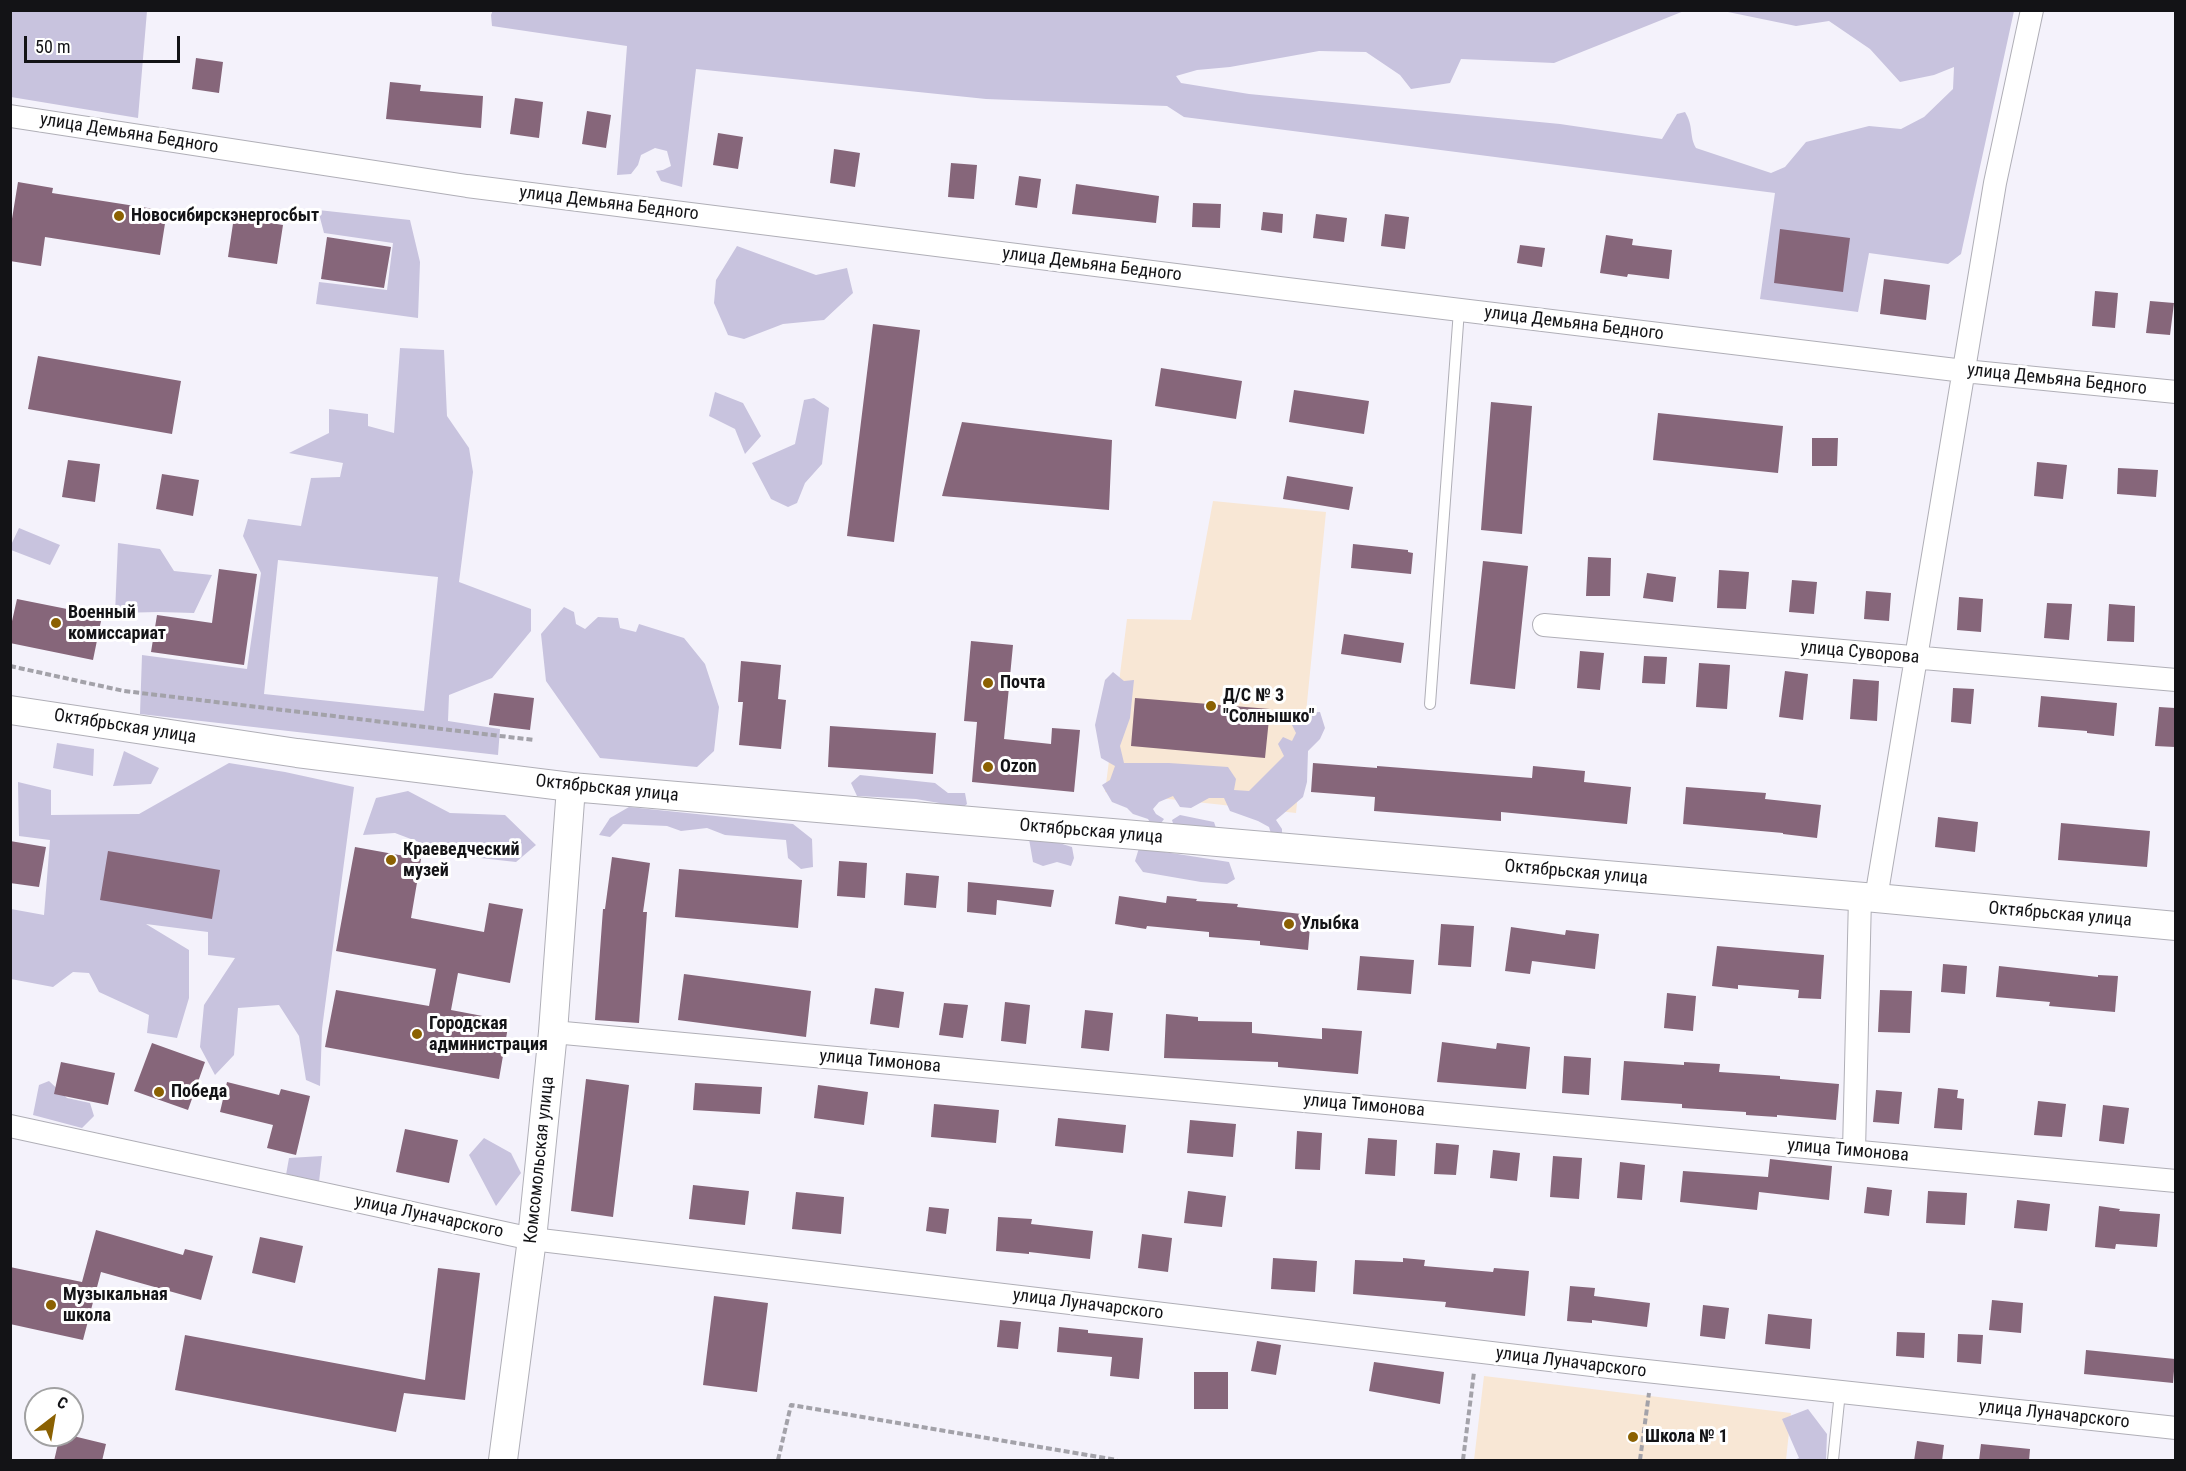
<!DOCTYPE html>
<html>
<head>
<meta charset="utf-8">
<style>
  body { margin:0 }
  #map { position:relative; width:2186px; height:1471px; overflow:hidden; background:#f4f2fb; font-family:"Roboto Condensed",sans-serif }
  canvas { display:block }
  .frame { position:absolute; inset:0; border:12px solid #131316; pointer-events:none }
  .north { position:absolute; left:24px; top:1387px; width:60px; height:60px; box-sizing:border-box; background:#fff; border:2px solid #a1a1a2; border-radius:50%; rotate:31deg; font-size:16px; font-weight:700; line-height:24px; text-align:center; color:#131316 }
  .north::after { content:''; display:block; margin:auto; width:21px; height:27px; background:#8b6102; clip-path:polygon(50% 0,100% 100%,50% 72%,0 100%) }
  .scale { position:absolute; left:24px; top:36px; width:156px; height:27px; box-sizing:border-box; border:3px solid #131316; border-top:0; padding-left:8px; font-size:18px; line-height:21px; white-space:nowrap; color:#131316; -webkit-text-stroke:4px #fff; paint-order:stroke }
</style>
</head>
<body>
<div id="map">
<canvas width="2186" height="1471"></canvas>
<div class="frame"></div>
<div class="north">С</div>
<div class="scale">50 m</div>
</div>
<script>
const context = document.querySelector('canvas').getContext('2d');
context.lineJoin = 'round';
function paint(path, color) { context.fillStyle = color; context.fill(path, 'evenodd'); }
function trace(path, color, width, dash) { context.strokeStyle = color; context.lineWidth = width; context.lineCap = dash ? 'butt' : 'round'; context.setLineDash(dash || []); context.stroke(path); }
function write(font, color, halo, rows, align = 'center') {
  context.font = font + ' "Roboto Condensed",sans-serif'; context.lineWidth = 6; context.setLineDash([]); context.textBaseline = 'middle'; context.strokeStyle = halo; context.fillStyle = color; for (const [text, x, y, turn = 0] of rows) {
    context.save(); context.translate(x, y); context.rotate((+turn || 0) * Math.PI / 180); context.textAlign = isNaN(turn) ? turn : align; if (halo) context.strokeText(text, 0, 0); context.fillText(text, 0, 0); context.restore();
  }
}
paint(new Path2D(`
  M1213,501L1326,512L1296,813L1105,792L1127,619L1191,620Z
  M1484,1376L1791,1413L1786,1460H1474Z`), '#f8e7d5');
paint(new Path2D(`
  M493,10L1684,11L1554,63L1461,59L1450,83L1411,89L1400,75L1366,52L1319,51L1230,67L1197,70L1176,76L1181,83L1249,94L1560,124L1662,139L1677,114L1685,112C1694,127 1689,136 1696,148L1771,173L1785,167L1806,142L1869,126L1901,129L1924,117L1953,89L1954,67L1934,75L1900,82L1870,49L1829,21L1796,26L1723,11H2014L1961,254L1948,264L1869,253L1858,312L1760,299L1775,193L1184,117L1167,106L986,99L696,69L682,187L661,181L656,171L663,170L671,166L667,151L655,148L641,155L638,165L631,174L617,175L627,46L492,26L491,15Z
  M10,11H147L138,118L11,97Z
  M318,210L410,220L420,262L418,318L316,304L319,282L387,290L393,243L324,233Z
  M737,246L816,275L847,268L853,293L824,320L783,324L744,339L728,335L714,303L716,280Z
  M400,348L444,350L447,416L469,448L473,472L459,582L531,609V631L492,678L449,695L448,721L500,729L498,755L140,714L142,655L247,669L261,573L243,536L248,519L301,526L311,478L340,477L343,463L289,453L329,433V409L368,414V426L394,433ZM278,560L438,577L424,711L264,694Z
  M715,392L743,403L761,436L745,454L735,429L709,416Z
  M814,398L829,408L822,464L805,483L797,503L788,507L771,499L752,463L795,444L804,400Z
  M19,528L60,545L50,565L11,550V545Z
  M118,543L160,549L174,571L212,575L194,613L159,612L115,613Z
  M564,607L574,612L576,624L585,629L598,617L618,618L620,628L636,632L639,624L684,638L705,664L719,707L714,751L697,767L600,758L546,681L541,634Z
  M1113,672L1124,681L1134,680L1130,718L1120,746L1124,763H1169L1228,767L1236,779L1234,790L1249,791L1284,756L1278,744L1283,737L1292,741L1296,733L1289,719L1294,709L1300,713L1320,712L1325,728L1320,739L1308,751L1307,782L1303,797L1276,820L1282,829V836L1272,837L1269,827L1258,821L1230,811L1224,798H1209L1191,808L1180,807L1173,796L1159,802L1153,809L1156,814L1164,819L1159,826H1152L1148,819L1133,814L1127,808L1112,802L1102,785L1110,780L1115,766L1101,758L1095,725L1105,680Z
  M57,743L94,749L93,776L53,768Z
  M124,751L159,768L151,784L113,786Z
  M229,763L285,772L354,787L322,1029L320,1086L306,1080L299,1036L279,1005L238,1008L234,1055L215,1075L200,1047L204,1005L235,958L208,955V932L146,924L189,950V998L177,1038L147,1033L149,1015L99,992L89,973L73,972L53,987L11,979V909L44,915L50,840L19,836L18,782L51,790V815L139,814Z
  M860,775L935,783L948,793H965L967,804L959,811L944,810L939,803L916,799L857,796L851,783Z
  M408,791L450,813L505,815L536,845L516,862L453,855L395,833L363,835L376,798Z
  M629,807L793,824L812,839L813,867L801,869L788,858L786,840L725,835L707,828L681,831L667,826L623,824L610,837L599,835L610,818Z
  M1180,815L1214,822L1218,834L1175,830L1172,820Z
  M1029,839L1056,842L1072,847L1074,858L1071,866L1057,862L1043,866L1033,862Z
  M1139,848L1229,862L1235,879L1227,884L1201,882L1143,872L1135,861Z
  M49,1081L67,1098L90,1103L94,1116L82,1128L33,1115L39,1085Z
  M484,1138L511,1153L521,1173L496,1206L469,1155Z
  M322,1156L319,1182L286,1175L289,1158Z
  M1808,1409L1827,1434L1826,1460H1794L1799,1458L1782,1419Z`), '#c8c3de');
paint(new Path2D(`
  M196,58L223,62L219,93L192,89Z
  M390,82L421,85L420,91L483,96L481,128L386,119Z
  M515,98L543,102L539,138L510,134Z
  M587,111L611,115L606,148L582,144Z
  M718,133L743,137L738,169L713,165Z
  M834,149L860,153L855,187L830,183Z
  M951,163L977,165L974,199L948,197Z
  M1019,176L1041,179L1037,208L1015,205Z
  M18,182L53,188L52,193L167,211L160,255L45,237L41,266L10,261V231Z
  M1076,184L1159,196L1156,223L1072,214Z
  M1193,203L1221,204L1220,228L1192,227Z
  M1263,212L1283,214L1282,233L1261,230Z
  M1316,214L1347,218L1344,242L1313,238Z
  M1385,214L1409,217L1405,249L1381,246Z
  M234,217L283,225L277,264L228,257Z
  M1780,229L1850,238L1843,292L1774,283Z
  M1606,235L1633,239L1632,245L1672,250L1669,279L1628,274L1627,277L1600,273Z
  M327,237L391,247L384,288L321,279Z
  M1520,245L1545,248L1542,267L1517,263Z
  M1884,279L1930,285L1926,320L1880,314Z
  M2095,291L2118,293L2115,328L2092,326Z
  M2150,301L2174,303L2170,335L2146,333Z
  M873,324L920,330L894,542L847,536Z
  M38,356L181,381L172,434L28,409Z
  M1161,368L1242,381L1236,419L1155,406Z
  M1294,390L1369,401L1364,434L1289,422Z
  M1491,402L1532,406L1522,534L1481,530Z
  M1658,413L1783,426L1778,473L1653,460Z
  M962,422L1112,440L1109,510L942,496Z
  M1812,438H1838L1837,466H1812Z
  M68,460L100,464L95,502L62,497Z
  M2037,462L2067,465L2063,499L2034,496Z
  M2118,468L2158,470L2156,497L2117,494Z
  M162,474L199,480L193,516L156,509Z
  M1287,476L1353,487L1349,510L1283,499Z
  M1353,544L1408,550V552L1413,553L1411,574L1351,568Z
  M1588,557L1611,558L1610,596H1586Z
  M1483,561L1528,566L1515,689L1470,684Z
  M219,569L257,574L244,665L151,652L157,615L212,623Z
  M1719,570L1749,572L1746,609L1717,608Z
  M1647,573L1676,577L1673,602L1643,598Z
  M1792,580L1817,582L1814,614L1789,612Z
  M1866,591L1891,593L1889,621L1864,619Z
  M1959,597L1983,599L1981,632L1957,630Z
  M17,599L102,616L93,660L10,643V630Z
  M2047,603L2072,604L2069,640L2044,638Z
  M2109,604L2135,606L2134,642L2107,641Z
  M1344,634L1404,643L1401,663L1341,654Z
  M971,641L1013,645L1004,739L1051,744L1052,728L1080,730L1074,792L972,782L977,722L964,721Z
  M1580,651L1604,653L1600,690L1577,688Z
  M1644,656L1667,657L1665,684L1642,683Z
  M741,661L781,665L778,699L786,700L781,749L739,745L743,702H738Z
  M1699,663L1730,665L1727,709L1696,707Z
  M1785,671L1808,674L1803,720L1779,717Z
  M1853,679L1879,681L1877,721L1850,719Z
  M1953,688L1974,689L1971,724L1951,722Z
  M494,693L534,698L530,730L489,725Z
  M2041,696L2117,703L2114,736L2087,733V731L2038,727Z
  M1135,698L1270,709L1265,758L1131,746Z
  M2159,707L2175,708V747L2155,746Z
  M830,726L936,733L933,774L828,767Z
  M1313,763L1377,768V766L1532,778L1533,766L1585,771L1584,782L1631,787L1627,824L1501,812V821L1374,811L1375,797L1311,792Z
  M1686,787L1766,793L1765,799L1821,805L1817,838L1783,834V833L1683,824Z
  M1938,817L1978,822L1975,852L1935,847Z
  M2061,823L2150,831L2147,867L2058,860Z
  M10,841L46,847L39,887L10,883Z
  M355,847L421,859L411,918L484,932L489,903L523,909L510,983L458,973L451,1010L509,1021L499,1079L325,1047L336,990L429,1006L436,969L336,951Z
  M108,851L220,870L212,919L100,900Z
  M612,857L650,863L643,912H647L639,1023L595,1020L603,909H605Z
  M839,861L867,863L865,898L837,896Z
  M679,869L802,880L798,928L675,917Z
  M906,873L939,876L936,908L904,905Z
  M968,882L1054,890L1051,907L997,900L996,915L967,912Z
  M1119,896L1166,903L1167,896L1197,899L1196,901L1238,904L1237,907L1311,915L1308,950L1260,945V941L1209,937V932L1147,926L1146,929L1115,924Z
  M1441,924L1474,926L1471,967L1438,965Z
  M1511,927L1565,935L1566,930L1599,934L1595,969L1532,961L1530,974L1505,971Z
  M1717,946L1824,955L1821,999L1798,998L1799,990L1738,985V989L1712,986Z
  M1360,956L1414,960L1411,994L1357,990Z
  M1943,964L1967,966L1965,994L1941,992Z
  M1999,966L2098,977V975L2118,976L2115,1012L2049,1006L2050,1002L1996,997Z
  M684,974L811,991L806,1037L678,1020Z
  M875,988L904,992L899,1028L870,1024Z
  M1880,990L1912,991L1910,1033L1878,1032Z
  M1667,993L1696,996L1693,1031L1664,1028Z
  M1005,1002L1030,1005L1026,1044L1001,1041Z
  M944,1003L968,1005L963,1038L939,1035Z
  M1085,1010L1113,1013L1109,1051L1081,1048Z
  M1166,1014L1198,1017V1021L1252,1022V1033L1322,1039V1028L1362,1031L1358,1074L1278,1067V1062L1164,1058Z
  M1442,1042L1496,1049L1497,1043L1530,1047L1526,1089L1437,1082Z
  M152,1043L205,1062L188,1110L134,1091Z
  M1564,1056L1591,1058L1589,1095L1562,1093Z
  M1624,1061L1684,1065V1062L1720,1064L1719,1072L1780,1076V1079L1839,1084L1836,1120L1777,1115V1117L1746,1115V1112L1682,1108V1104L1621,1100Z
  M61,1062L115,1073L108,1105L54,1094Z
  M586,1079L629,1085L613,1217L571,1211Z
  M227,1082L279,1095L281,1089L310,1096L296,1155L267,1148L273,1125L220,1112Z
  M695,1083L762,1087L760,1114L693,1110Z
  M818,1085L868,1092L864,1125L814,1118Z
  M1938,1088L1958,1090L1957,1098L1964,1099L1962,1130L1934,1128Z
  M1876,1090L1902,1092L1899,1124L1873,1122Z
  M2038,1101L2066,1104L2062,1137L2034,1135Z
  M934,1104L999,1110L996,1143L931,1137Z
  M2103,1105L2129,1108L2124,1144L2099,1141Z
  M1058,1118L1126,1125L1123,1153L1055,1146Z
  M1190,1120L1236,1124L1233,1157L1187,1153Z
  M405,1129L458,1140L449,1183L396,1172Z
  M1297,1131L1322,1133L1320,1170L1295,1169Z
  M1368,1138L1397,1140L1395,1176L1365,1174Z
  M1436,1143L1459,1145L1456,1175L1434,1174Z
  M1493,1150L1520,1153L1517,1181L1490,1178Z
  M1553,1156L1582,1158L1579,1199L1550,1197Z
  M1770,1159L1832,1166L1829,1200L1759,1192L1757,1210L1680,1202L1683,1171L1768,1177Z
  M1620,1162L1645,1165L1642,1200L1617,1198Z
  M693,1185L749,1191L745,1225L689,1219Z
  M1867,1187L1892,1190L1889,1216L1864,1213Z
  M1188,1191L1226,1196L1222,1227L1184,1223Z
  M1928,1191L1967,1193L1965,1225L1926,1223Z
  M796,1192L844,1197L841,1234L792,1229Z
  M2017,1200L2050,1204L2047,1231L2014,1228Z
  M2099,1206L2120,1209L2119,1211L2160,1214L2157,1247L2116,1244L2115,1249L2095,1247Z
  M929,1207L949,1209L946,1234L926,1231Z
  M998,1217L1032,1219L1031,1224L1093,1231L1090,1259L1029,1252V1254L996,1251Z
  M96,1230L183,1255L185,1249L213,1256L201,1300L101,1272L83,1340L10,1324V1267L82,1282Z
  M1142,1234L1172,1238L1168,1272L1138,1268Z
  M260,1237L303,1246L295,1283L252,1273Z
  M1273,1258L1317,1261L1315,1292L1271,1289Z
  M1403,1258L1425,1260L1424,1266L1493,1272L1494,1268L1529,1271L1525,1316L1445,1307L1446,1302L1353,1294L1355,1260L1403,1262Z
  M438,1268L480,1273L465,1400L404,1393L396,1432L175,1390L185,1335L425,1380Z
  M1570,1286L1595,1288L1594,1296L1650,1303L1647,1327L1592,1320V1323L1567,1321Z
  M714,1296L768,1303L757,1392L703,1385Z
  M1992,1300L2023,1303L2021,1333L1989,1330Z
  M1703,1305L1729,1308L1725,1339L1700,1336Z
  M1768,1314L1812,1319L1810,1349L1765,1344Z
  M1000,1320L1021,1322L1018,1349L997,1347Z
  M1059,1327L1088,1330V1333L1143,1338L1139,1379L1110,1376L1112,1357L1057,1352Z
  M1897,1332L1925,1333L1924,1358L1896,1356Z
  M1958,1334L1983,1335L1981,1364L1957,1362Z
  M1257,1341L1281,1345L1276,1375L1251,1371Z
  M2086,1350L2175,1359L2173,1383L2084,1374Z
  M1374,1362L1444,1372L1440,1404L1369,1391Z
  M1194,1372H1228V1409H1194Z
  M60,1435H69L106,1444L102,1461H54Z
  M1917,1441L1944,1445L1942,1461H1914Z
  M1981,1444L2030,1449L2029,1461H1979Z`), '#86667a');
const service = new Path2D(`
  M1430,704L1459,310
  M1833,1460L1840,1392`);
const minor = new Path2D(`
  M10,116L467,186L1287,289L1964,371L2176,392
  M1544,625L2176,680
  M1876,898L1995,183L2032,10
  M553,1032L2176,1181
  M10,1126L532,1239L1609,1367L2176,1428
  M1854,1151L1860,897`);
const tertiary = new Path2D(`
  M10,710L297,753L571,787L1876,898L2176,926
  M503,1460L532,1239L553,1032L571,787`);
trace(service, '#b0afb7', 12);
trace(minor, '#b0afb7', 24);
trace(tertiary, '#b0afb7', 30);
trace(new Path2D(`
  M10,666L124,691L534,740
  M778,1460L791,1405L1117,1460
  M1463,1460L1474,1372
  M1640,1460L1649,1393`), '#a3a2a9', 4, [6, 3]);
trace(service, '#fff', 10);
trace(minor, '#fff', 22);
trace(tertiary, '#fff', 28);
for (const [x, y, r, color] of [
  [119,216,6,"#8b6102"],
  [56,623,6,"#8b6102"],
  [988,683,6,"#8b6102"],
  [1211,706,6,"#8b6102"],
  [988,767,6,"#8b6102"],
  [391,860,6,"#8b6102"],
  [1289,924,6,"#8b6102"],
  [417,1034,6,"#8b6102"],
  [159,1092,6,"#8b6102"],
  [51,1305,6,"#8b6102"],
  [1633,1437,6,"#8b6102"]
]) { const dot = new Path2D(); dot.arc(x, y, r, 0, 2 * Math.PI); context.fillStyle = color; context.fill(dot); trace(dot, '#fff', 2); }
write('18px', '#131316', '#fff', [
  ["улица Демьяна Бедного",129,134,9],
  ["улица Демьяна Бедного",609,204,7],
  ["улица Демьяна Бедного",1092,265,7],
  ["улица Демьяна Бедного",1574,324,7],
  ["улица Демьяна Бедного",2057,380,6],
  ["улица Суворова",1860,653,5],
  ["Октябрьская улица",125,727,9],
  ["Октябрьская улица",607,789,6],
  ["Октябрьская улица",1091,832,5],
  ["Октябрьская улица",1576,873,5],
  ["Октябрьская улица",2060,915,5],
  ["улица Тимонова",880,1062,5],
  ["улица Тимонова",1364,1106,5],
  ["улица Тимонова",1848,1151,5],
  ["Комсомольская улица",540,1160,-84],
  ["улица Луначарского",429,1217,12],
  ["улица Луначарского",1088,1305,7],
  ["улица Луначарского",1571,1363,7],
  ["улица Луначарского",2054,1415,6]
]);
write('bold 18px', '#131316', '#fff', [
  ["Новосибирскэнергосбыт",131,216],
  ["Военный",68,613],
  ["комиссариат",68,634],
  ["Почта",1000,683],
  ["Д/С № 3",1223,696],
  ["\"Солнышко\"",1223,717],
  ["Ozon",1000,767],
  ["Краеведческий",403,850],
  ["музей",403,871],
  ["Улыбка",1301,924],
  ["Городская",429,1024],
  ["администрация",429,1045],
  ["Победа",171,1092],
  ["Музыкальная",63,1295],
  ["школа",63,1316],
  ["Школа № 1",1645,1437]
], 'left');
</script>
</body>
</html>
